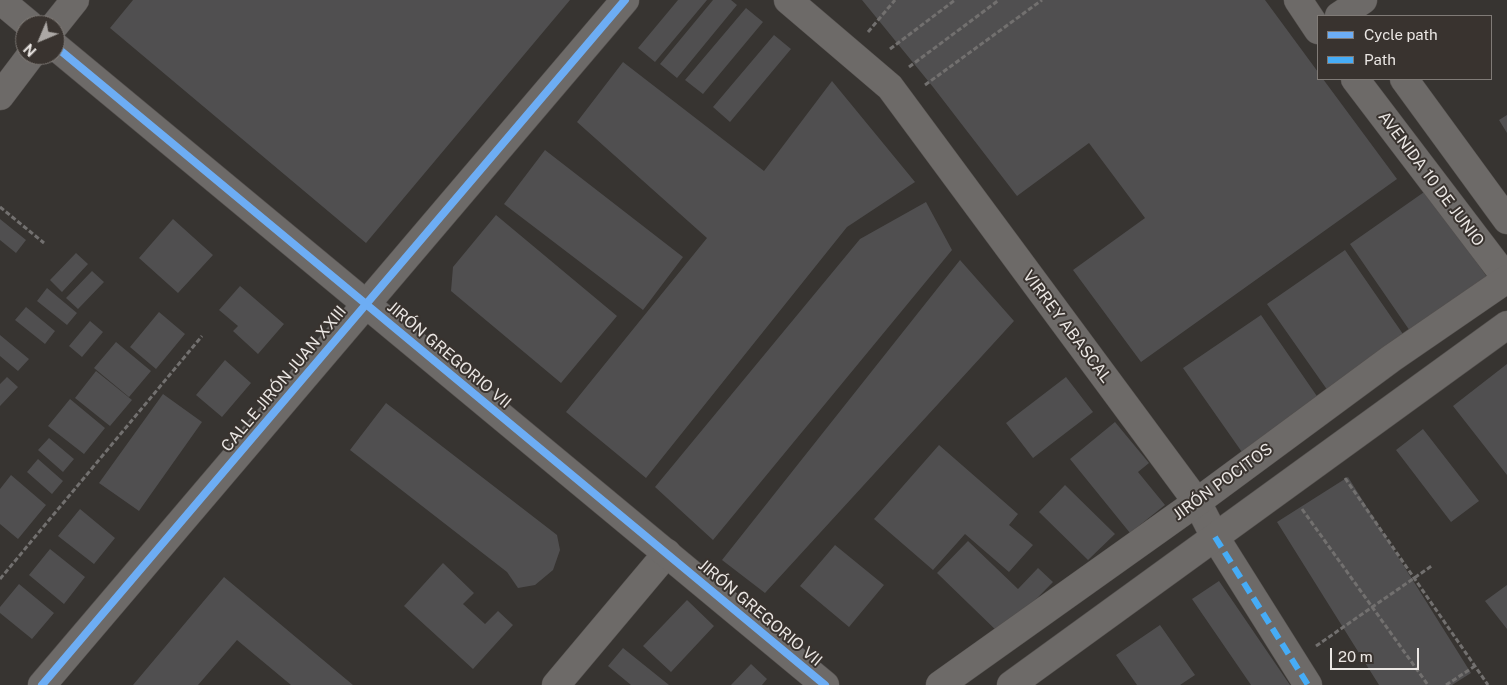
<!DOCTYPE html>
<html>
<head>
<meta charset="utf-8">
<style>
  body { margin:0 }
  #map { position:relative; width:1507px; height:685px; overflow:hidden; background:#373431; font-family:"Public Sans",sans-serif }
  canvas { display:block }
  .legend { position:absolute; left:1317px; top:15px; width:175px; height:65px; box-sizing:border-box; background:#39332f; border:1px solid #807b77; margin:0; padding:6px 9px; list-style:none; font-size:15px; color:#ebe7e4 }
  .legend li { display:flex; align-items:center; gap:10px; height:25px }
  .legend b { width:25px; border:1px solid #807b77 }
  .north { position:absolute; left:15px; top:15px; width:50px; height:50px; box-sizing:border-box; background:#39332f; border:1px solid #807b77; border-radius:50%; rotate:225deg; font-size:14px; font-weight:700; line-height:20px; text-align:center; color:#ebe7e4 }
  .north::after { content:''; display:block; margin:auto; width:18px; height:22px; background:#aca8a5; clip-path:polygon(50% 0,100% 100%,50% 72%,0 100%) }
  .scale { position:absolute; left:1330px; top:648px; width:89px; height:22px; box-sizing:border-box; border:2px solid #ebe7e4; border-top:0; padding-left:6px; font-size:15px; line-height:18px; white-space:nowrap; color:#ebe7e4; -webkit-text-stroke:4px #39332f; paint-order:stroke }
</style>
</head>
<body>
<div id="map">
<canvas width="1507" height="685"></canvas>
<ul class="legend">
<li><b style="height:6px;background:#6dadf4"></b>Cycle path</li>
<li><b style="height:6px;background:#46acf6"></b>Path</li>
</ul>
<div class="north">N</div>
<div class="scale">20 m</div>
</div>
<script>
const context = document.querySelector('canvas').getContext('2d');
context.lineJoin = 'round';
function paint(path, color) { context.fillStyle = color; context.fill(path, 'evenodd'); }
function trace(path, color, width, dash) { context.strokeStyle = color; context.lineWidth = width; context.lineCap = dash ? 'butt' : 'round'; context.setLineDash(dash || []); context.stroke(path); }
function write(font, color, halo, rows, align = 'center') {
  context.font = font + ' "Public Sans",sans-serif'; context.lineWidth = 4; context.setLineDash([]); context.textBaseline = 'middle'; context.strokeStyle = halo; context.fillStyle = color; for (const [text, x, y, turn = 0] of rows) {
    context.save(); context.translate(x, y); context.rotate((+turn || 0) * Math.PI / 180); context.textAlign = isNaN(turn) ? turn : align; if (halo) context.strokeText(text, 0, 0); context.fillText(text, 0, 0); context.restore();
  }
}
paint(new Path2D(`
  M133,0H570L366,243L110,28Z
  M678,0H707L655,62L638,48Z
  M713,0H731L737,5L677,78L660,64Z
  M862,0H1265L1318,72V79H1323L1397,179L1141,362L1073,270L1145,218L1089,143L1017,196L933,87Z
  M746,8L763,22L703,94L685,80Z
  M774,35L791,49L730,122L713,107Z
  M623,62L764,171L832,81L915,182L847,227L646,478L566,412L707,238L577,122Z
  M1507,115V133L1499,120Z
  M545,150L683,257L643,310L504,204Z
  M1427,190L1487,277L1410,331L1350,244Z
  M926,202L952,250L713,540L655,487L860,239Z
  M496,215L617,316L561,383L451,291L453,267Z
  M0,219L26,240L16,253L0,240Z
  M173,219L213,255L178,293L139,258Z
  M1345,250L1405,337L1328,391L1267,304Z
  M76,253L88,264L62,292L50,280Z
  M960,260L1014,321L765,593L722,560Z
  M92,271L104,282L78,309L66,298Z
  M240,286L284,324L258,354L233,331L238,326L219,310Z
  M47,288L77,313L67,325L37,301Z
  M26,307L55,331L45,344L15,320Z
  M159,312L185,334L156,369L130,347Z
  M1261,315L1321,402L1244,455L1183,368Z
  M90,321L103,332L82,357L69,346Z
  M0,335L29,359L18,371L0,356Z
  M116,342L151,371L129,397L94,368Z
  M225,360L251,383L222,417L196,395Z
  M1507,364V475L1453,406Z
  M96,371L132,400L110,426L75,398Z
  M7,377L18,387L0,406V384Z
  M1066,377L1093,412L1033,458L1006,423Z
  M163,394L202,422L139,511L99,483Z
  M70,399L105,428L84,454L48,426Z
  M386,403L557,535L560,550L553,570L535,585L518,588L507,572L350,450Z
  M1115,422L1149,463L1138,472L1165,505L1130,533L1070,459Z
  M1423,429L1479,501L1451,522L1396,450Z
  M49,438L74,459L63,472L38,450Z
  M939,445L1018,514L1009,525L1033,545L1009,572L965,534L933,570L874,519Z
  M38,459L63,481L52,494L27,472Z
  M11,475L46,505L18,539L0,524V489Z
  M1348,477L1471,673L1452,685H1379L1277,522Z
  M1065,485L1115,534L1088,560L1039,512Z
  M80,509L115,538L94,564L58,536Z
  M968,541L1018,589L1038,568L1053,582L1001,635L937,573Z
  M835,545L884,585L849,627L800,586Z
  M50,549L85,577L64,604L29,575Z
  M443,563L474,593L463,604L485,624L498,611L513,625L473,669L404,606Z
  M224,577L353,685H291L237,640L198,685H133Z
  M1219,581L1290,685H1251L1192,599Z
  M19,584L54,613L32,639L0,613V607Z
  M1507,585V629L1485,601Z
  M687,600L714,626L671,672L643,646Z
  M1160,625L1195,675L1180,685H1137L1116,655Z
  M623,648L669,685H631L608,666Z
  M751,664L767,679L762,685H731Z`), '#504f50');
const street = new Path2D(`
  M788,0L890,87L1197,502L1215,537L1308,685
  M1298,0L1318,30
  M1339,16L1363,0
  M55,25L75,0
  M1355,79L1507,279
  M1404,79L1507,220
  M0,96L31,55
  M42,685L625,0
  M556,685L667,553`);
const secondary = new Path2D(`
  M0,0L30,25
  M55,46L825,685
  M940,685L1197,502L1392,358L1507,279
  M1011,685L1507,325`);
trace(street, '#54504e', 29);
trace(secondary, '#54504e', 29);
trace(new Path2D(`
  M868,32L895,0
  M890,49L955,0
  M909,67L999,0
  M925,85L1042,0
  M0,207L44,243
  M1345,478L1488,685
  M1302,509L1428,685
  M0,579L202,336
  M1316,646L1433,565
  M1446,685L1475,666`), '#72706f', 3, [5, 2.5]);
trace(street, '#6d6a68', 28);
trace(secondary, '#6d6a68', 28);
trace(new Path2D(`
  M1215,537L1308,685`), '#46acf6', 6, [12, 6]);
trace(new Path2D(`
  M55,46L825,685
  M42,685L625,0`), '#6dadf4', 8);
write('16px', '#ebe7e4', '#39332f', [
  ["AVENIDA 10 DE JUNIO",1431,179,53],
  ["VIRREY ABASCAL",1067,327,53],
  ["JIRÓN GREGORIO VII",449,355,40],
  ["CALLE JIRÓN JUAN XXIII",284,379,-50],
  ["JIRÓN POCITOS",1223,482,-36],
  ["JIRÓN GREGORIO VII",760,613,40]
]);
</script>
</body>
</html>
